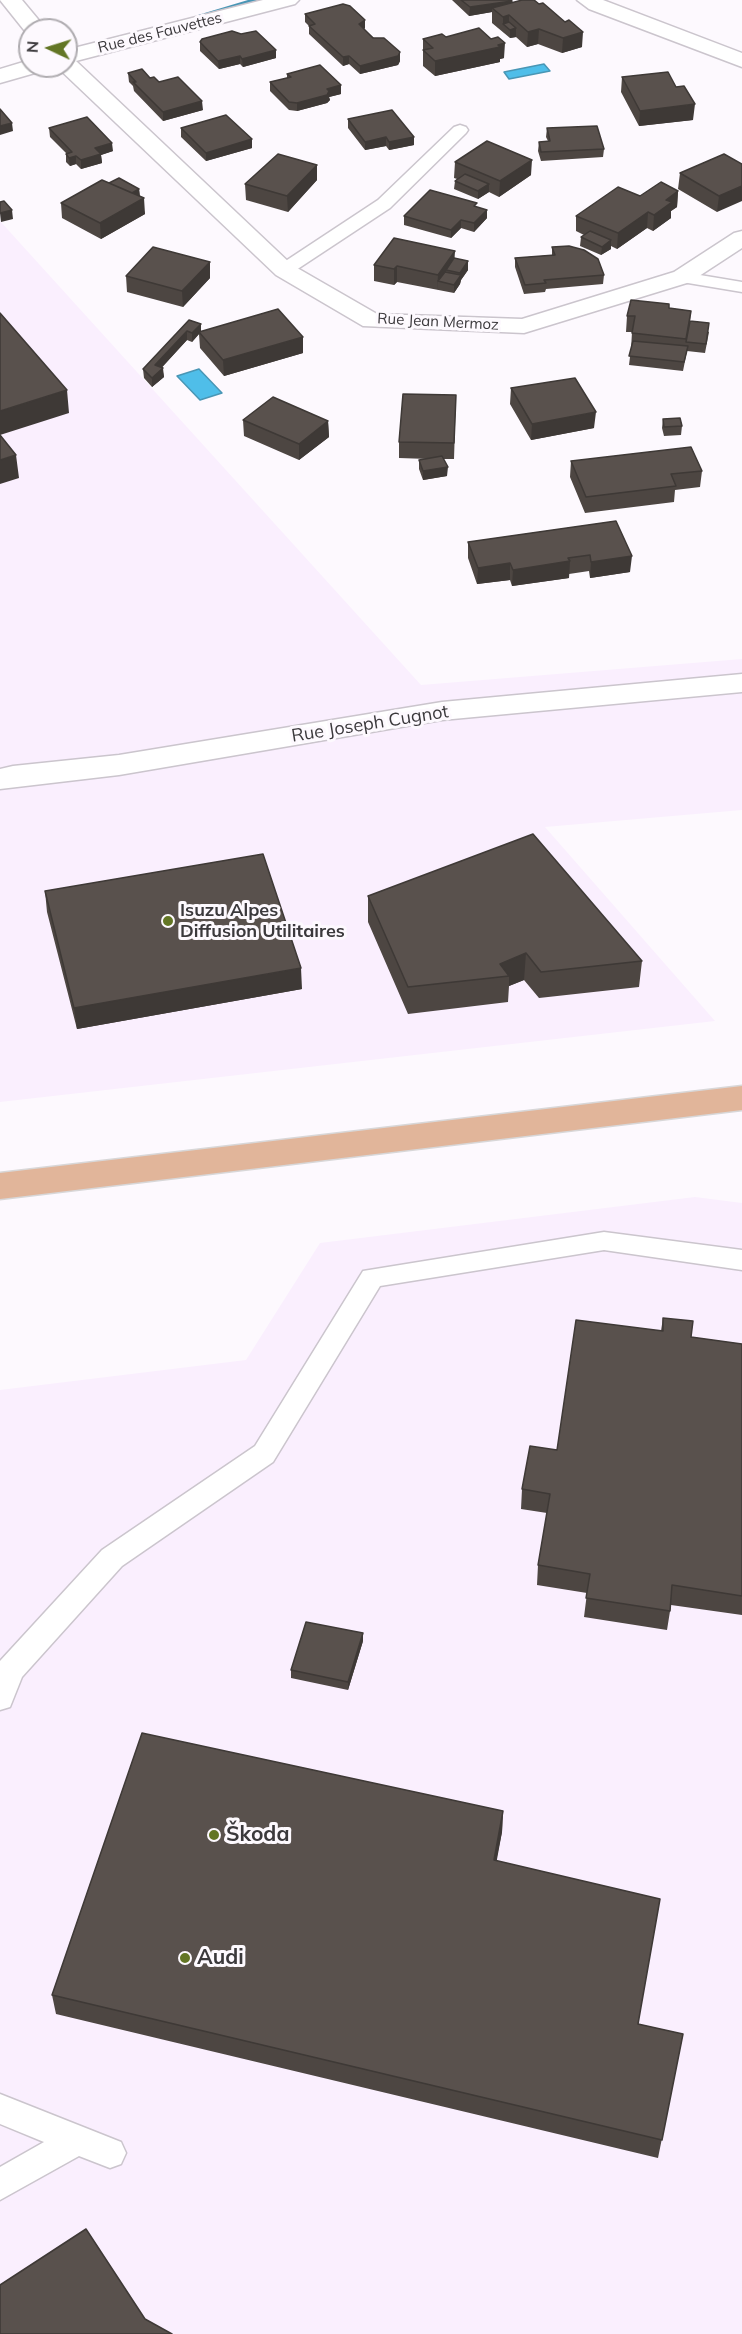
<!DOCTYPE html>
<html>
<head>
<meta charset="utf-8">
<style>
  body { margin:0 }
  #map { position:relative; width:742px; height:2334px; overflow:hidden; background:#fdf9fe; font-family:Mulish,sans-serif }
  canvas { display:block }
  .north { position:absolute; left:18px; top:18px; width:60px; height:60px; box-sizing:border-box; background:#fdf9fe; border:2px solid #afacb0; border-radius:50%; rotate:274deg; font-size:16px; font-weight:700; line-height:24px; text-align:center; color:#3b393c }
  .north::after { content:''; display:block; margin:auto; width:21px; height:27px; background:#637625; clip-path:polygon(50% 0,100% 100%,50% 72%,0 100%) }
</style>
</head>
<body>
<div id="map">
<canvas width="742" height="2334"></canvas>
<div class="north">N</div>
</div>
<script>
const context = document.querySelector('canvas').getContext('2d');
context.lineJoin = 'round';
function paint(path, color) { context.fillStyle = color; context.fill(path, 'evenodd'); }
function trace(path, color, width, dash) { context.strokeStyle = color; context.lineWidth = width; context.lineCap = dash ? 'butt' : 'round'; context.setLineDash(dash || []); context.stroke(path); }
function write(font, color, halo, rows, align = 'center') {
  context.font = font + ' Mulish,sans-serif'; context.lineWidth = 6; context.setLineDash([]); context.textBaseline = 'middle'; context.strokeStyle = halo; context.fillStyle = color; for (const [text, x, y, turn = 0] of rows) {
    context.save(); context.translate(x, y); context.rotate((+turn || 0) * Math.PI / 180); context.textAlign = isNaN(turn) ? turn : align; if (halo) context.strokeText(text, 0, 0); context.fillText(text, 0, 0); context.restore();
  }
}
paint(new Path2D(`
  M0,221L421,685L742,659V810L545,827L715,1021L0,1102Z
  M695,1197L742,1203V2334H0V1390L246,1360L320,1243Z`), '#faeffe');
const water = new Path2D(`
  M544,64L550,71L509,79L504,72Z
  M199,369L222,393L200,400L177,376Z`);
paint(water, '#4fbee9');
trace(water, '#4996b5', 1.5);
paint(new Path2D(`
  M248,0H265L203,18L198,15Z`), '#4996b5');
const service = new Path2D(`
  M460,125L466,127L468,130L466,133L390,208L290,274H278L275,270L278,266L378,200L454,127Z
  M682,272L742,282V292L676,281L673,277L676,273Z
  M604,1232L742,1250V1270L604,1250L380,1286L273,1462L122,1566L22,1677L10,1707L0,1710V1661L102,1550L255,1446L363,1271Z
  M0,2094L121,2142L126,2153L121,2164L110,2168L79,2156L0,2200V2167L44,2142L0,2124Z`);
const minor = new Path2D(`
  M0,0H22L47,30H30L28,35Z
  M263,0H299L295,4L76,61L292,265L377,314L522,319L674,272L734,233L742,231V248L690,282L524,333L363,326L276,275L56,66H66V50Z
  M577,0H603L742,53V67L589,9Z
  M30,60V66H45L42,71L0,83V69Z
  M742,674V692L442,720L119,775L0,789V769L13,766L119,755L442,702Z`);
const primary = new Path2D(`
  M742,1086V1110L0,1199V1173Z`);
trace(service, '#cbc5cd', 3);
trace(minor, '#cbc5cd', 3);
trace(primary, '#d8d7d8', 3);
paint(service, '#fff');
paint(minor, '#fff');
paint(primary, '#e1b59a');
paint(new Path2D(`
  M452,0H511L512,3L582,47L562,53L538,44L527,47L516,37L510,38L492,23V12L469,16Z
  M305,14L365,20V28L364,29L400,61L398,65L360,74L349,64L343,66L309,34V26L305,22Z
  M446,37L504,58L500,59V62L435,76L423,66V39Z
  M200,42L276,58L243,67L240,64L219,69L200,51Z
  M128,73L150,78L159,82L203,110L163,121L134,91L133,86L129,82Z
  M287,74L341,85V94L329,97L330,100L327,103L297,111L289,110L270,91V82L287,78Z
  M622,77L676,87L693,120L639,126L621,92Z
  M348,119L414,145L389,150L386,146L365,150L348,128Z
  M49,128L113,151L101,155L102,163L81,169L76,164L70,166L66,162V153L50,137Z
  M181,128L252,139V148L206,161L181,137Z
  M547,128L604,149L603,157L541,161L538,151L539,142L548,141L546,137Z
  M455,162L531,175L499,197L489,192L478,199L454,189L455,181L457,179L454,178Z
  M742,164L717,212L678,189L680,173Z
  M317,165V180L288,212L246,200L245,184Z
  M109,183L139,189L140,197L145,214L101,239L62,218L61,203Z
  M678,191L677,207L671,211V218L653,231L647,228L617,249L611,246V249L601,255L580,246L581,237L584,235L576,231V216L640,196Z
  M477,207L487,210V218L474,232L461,228L451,238L404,225V216Z
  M552,247L604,275L603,284L546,289L545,292L524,294L515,267V258L552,255Z
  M454,258L468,261V270L461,280L460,284L454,293L397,282L394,285L374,281V265Z
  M210,262V278L183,307L127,292L126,276Z
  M669,308L691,311L690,322L709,332L705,353L687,351L683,371L629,365L631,349L632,332H626L627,316Z
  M189,320L201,324V332L303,353L224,376L200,348L199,334L192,342L187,340L162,367L164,377L152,387L144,378L143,369Z
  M511,388L594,428L531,440L510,404Z
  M456,395L454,459H444L447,476L423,480L419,469V460L428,459L399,458V442Z
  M663,419L682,426L681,435L664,436L662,428Z
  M243,420L328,421L329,437L299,460L244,436Z
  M571,461L702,471L700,487L675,490L674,502L585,513L570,477Z
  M616,521L630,572L590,578L589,571L569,574V578L512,586L510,580L477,584L468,558V542Z
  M45,891L302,989L77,1029L47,912Z
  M368,896L642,961L639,987L539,998L524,980L509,986L508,1002L408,1014L368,922Z
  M663,1318L691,1337L742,1344V1615L671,1605L667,1630L584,1617L587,1593L537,1585L538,1565L547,1513L521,1509L522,1489L557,1450L661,1331Z
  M363,1641L348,1690L291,1678V1670Z
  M503,1811L502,1832L496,1861L638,2024L683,2034L658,2158L56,2014L52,1995Z`), '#4d4642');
paint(new Path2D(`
  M512,1V9L492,8V12L469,16L470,7Z
  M509,15V29L503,24V17Z
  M365,20V28L359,33V24Z
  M516,28V37L510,38V30Z
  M539,29L538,44L527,47L528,32Z
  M583,32L582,47L562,53L563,38Z
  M505,43L504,58L500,59V62L435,76V61Z
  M276,50V58L243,67L242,59Z
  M400,52V61L398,65L360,74V66Z
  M240,56V64L219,69L218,61Z
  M349,56V64L343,66V57Z
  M341,85V94L329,97L330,100L327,103L297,111V103L327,89Z
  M202,101L203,110L163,121V112Z
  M695,104L693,120L639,126L640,111Z
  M12,123L13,131L0,135V126Z
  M386,137V146L365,150V142Z
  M414,137V145L389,150V142Z
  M252,139V148L206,161V153Z
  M112,143L113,151L101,155L102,163L81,169V160L95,148Z
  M76,156V164L70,166L69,158Z
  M532,160L531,175L499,197L500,181Z
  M317,165V180L288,212L287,196Z
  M489,184V192L478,199V191Z
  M742,186V201L717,212L719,196Z
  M139,189L140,198H124Z
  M678,191L677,207L671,211V218L653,231L654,215L666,200Z
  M144,198L145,214L101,239L100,223Z
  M12,210L13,219L1,222L0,213Z
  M487,210V218L474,232V223Z
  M648,212L647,228L617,249L618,233Z
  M461,220V228L451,238V230Z
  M611,240V249L601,255L602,247Z
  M455,251L454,267L446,270V278L438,281L437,291L438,275Z
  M468,261V270L461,280L460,284L454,293V285L459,277L460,273Z
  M210,262V278L183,307L182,291Z
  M397,266V282L394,285V269Z
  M201,324V332H199V334L192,342V333Z
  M187,331V340L156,374L155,365Z
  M303,337V353L224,376L223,360Z
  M163,368L164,377L152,387V378Z
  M67,390L69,413L0,435V411Z
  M596,412L594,428L531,440L532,424Z
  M328,421L329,437L299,460V444Z
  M16,455L19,478L0,484V460Z
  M448,467L447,476L423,480V471Z
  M632,556L630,572L590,578L591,562Z
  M570,561L569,578L512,586L513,570Z
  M510,563V580L477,584L478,568Z
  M526,953L524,980L509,986V976L500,964Z
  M301,968L302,989L77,1029L74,1008Z
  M363,1633V1641L348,1690V1682Z
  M503,1811L502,1832L493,1881L494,1860Z`), '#3e3936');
const building = new Path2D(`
  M461,0H511L512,1L470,7Z
  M522,0H534L539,4L543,3L565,22L569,20L583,32L563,38L539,29L528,32L509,15L503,17L492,8Z
  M343,4L350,6L365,20L359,24L373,38H384L400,52L398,56L360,66L349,56L343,57L309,26L315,24L305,14Z
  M509,22L516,28L510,30L503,24Z
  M479,28L491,39L498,37L505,43L498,45L500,47L435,61L423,50L433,48L423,39L442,34L446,37Z
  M232,31L241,34L256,31L276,50L242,59L240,56L218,61L200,42L202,39Z
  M320,65L341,85L327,89L329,91L327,95L297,103L289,102L270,82L291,77L287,74Z
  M142,69L150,78L154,77L159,82L178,77L202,101L163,112L133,82H136L128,73Z
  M668,72L676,87L684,86L695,104L640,111L622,77Z
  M0,109L12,123L0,126Z
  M392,110L414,137L389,142L386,137L365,142L348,119Z
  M226,115L252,139L206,153L181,128Z
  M87,117L112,143L95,148L101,154L81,160L76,156L69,158L66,154L72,152L49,128Z
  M597,126L604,149L541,152L539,142L550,141L547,128Z
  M487,141L532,160L500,181L455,162Z
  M278,154L317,165L287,196L245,184Z
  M724,154L742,164V186L719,196L680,173Z
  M465,174L489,184L478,191L455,181Z
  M119,178L139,189L132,193L109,183Z
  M102,180L144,198L100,223L61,203Z
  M661,182L678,191L666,200L672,202L654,215L648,212L618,233L576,216L618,187L640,196Z
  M430,190L477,203L474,206L487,210L474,223L461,220L451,230L404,216Z
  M4,201L12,210L0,213V202Z
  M590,231L611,240L602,247L581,237Z
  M394,238L455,251L438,275L397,266L394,269L374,265Z
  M569,246L584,250L598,259L604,275L544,280L546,283L525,285L515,258L555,255L552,247Z
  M153,247L210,262L182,291L126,276Z
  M454,258L468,261L460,273L446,270Z
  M445,272L461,275L454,285L438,281Z
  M631,300L669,304V308L691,311L686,339L632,333L635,316H627Z
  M278,309L303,337L223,360L199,332Z
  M0,313L67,390L0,411Z
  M189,320L201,324L192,333L187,331L155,365L163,368L152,378L143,369Z
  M690,321L709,323L706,344L686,342Z
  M633,341L688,346L684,362L629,356Z
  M575,378L596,412L532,424L511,388Z
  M403,394L456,395L454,443L399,442Z
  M273,397L328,421L299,444L243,420Z
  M680,418L682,426L664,427L663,419Z
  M0,435L16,455L0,460Z
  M691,447L702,471L671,474L676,486L586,497L571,461Z
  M442,456L448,467L423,471L419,460Z
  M616,521L632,556L591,562L590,555L568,558L570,561L513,570L510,563L478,568L468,542Z
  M533,834L642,961L541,972L526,953L500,964L509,976L408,987L368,896Z
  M263,854L301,968L74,1008L45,891Z
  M663,1318L693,1321L691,1337L742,1344V1596L672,1585L670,1611L586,1598L590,1574L538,1565L550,1494L522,1489L530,1446L557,1450L576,1320L663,1331Z
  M306,1622L363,1633L348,1682L291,1670Z
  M142,1733L503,1811L494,1860L660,1899L638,2024L683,2034L662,2140L52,1995Z
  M86,2229L145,2319L172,2334H0V2285Z`);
paint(building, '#59514d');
trace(building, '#3e3936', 1.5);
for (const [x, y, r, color] of [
  [168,921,6,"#637625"],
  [214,1835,6,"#637625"],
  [185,1958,6,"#637625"]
]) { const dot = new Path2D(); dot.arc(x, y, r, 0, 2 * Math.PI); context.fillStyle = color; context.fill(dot); trace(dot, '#fdf9fe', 2); }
write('15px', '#3b393c', '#fdf9fe', [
  ["Rue des Fauvettes",160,33,-14],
  ["Rue Jean Mermoz",438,322,3]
]);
write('18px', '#3b393c', '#fdf9fe', [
  ["Rue Joseph Cugnot",370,724,-9]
]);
write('bold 18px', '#3b393c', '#fdf9fe', [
  ["Isuzu Alpes",180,911],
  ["Diffusion Utilitaires",180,932]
], 'left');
write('bold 21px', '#3b393c', '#fdf9fe', [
  ["Škoda",226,1835],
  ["Audi",197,1958]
], 'left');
</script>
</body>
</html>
